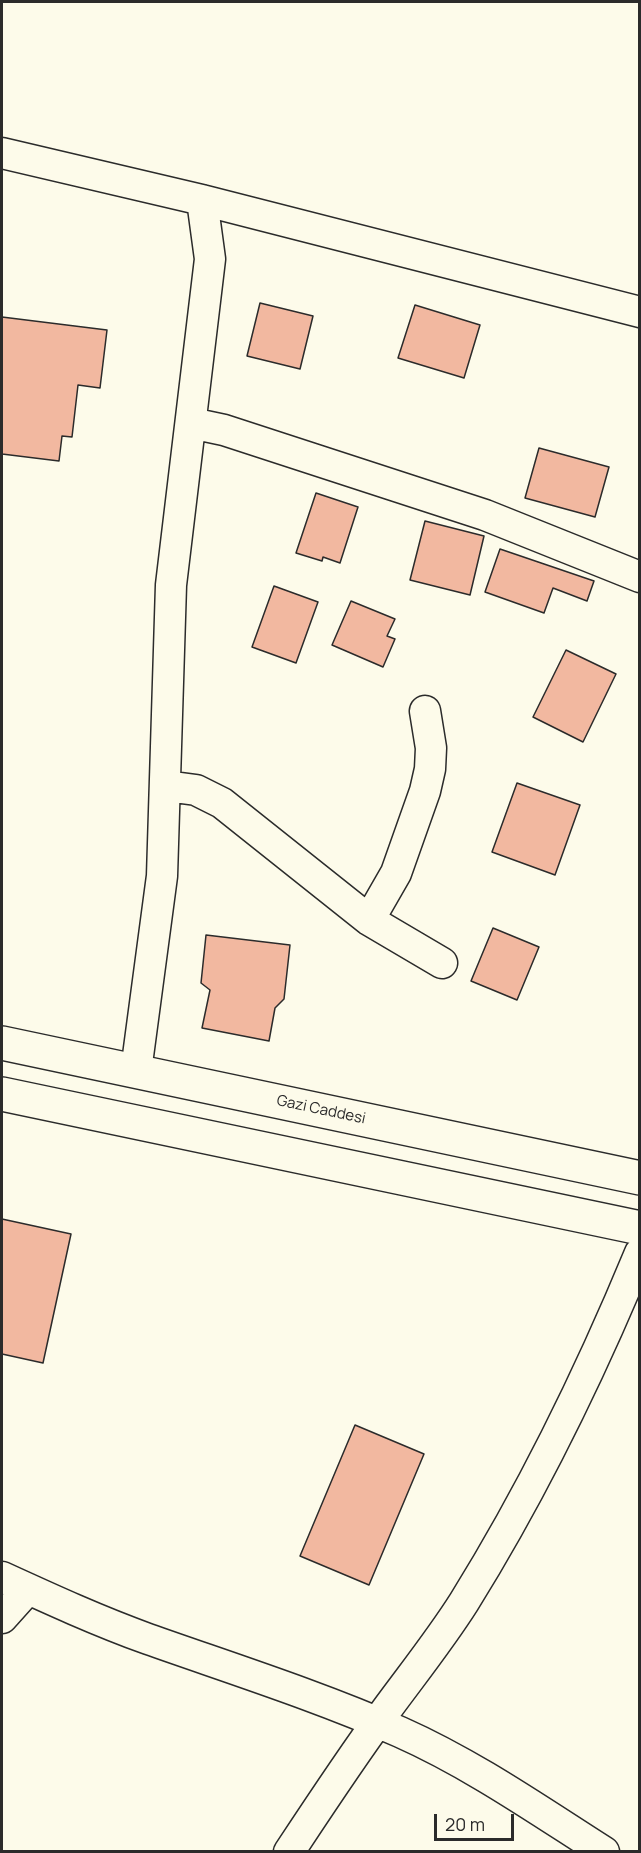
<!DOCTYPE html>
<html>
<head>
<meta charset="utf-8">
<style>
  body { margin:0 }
  #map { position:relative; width:641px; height:1853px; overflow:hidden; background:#fdfbea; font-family:Manrope,sans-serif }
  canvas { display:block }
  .frame { position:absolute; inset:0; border:3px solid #2b2b2b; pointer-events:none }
  .scale { position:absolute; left:434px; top:1814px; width:80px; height:27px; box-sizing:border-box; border:3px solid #2b2b2b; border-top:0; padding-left:8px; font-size:18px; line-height:21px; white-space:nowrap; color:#2b2b2b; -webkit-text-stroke:4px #fdfbea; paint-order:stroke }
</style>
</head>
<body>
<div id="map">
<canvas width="641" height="1853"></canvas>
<div class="frame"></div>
<div class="scale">20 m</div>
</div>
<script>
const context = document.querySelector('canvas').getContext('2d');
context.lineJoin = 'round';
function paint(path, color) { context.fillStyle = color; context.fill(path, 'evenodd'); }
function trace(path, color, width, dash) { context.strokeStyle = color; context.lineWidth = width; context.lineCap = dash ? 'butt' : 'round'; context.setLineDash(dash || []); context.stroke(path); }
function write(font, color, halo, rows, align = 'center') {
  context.font = font + ' Manrope,sans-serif'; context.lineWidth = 4.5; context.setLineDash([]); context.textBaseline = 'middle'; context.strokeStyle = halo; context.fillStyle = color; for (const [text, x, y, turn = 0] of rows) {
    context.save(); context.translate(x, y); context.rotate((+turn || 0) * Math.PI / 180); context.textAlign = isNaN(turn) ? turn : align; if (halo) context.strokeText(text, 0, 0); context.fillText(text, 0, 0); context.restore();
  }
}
const building = new Path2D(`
  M260,303L313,316L300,369L247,356Z
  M415,305L480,325L464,378L398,358Z
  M2,317L107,330L100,388L78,385L72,437L62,436L59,461L2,454Z
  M539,448L609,467L595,517L525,498Z
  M316,493L358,507L340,563L323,557L322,561L296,553Z
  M425,521L484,536L470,595L410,580Z
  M500,549L594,581L587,601L553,588L544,613L485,592Z
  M274,586L318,602L296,663L252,647Z
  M351,601L395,619L387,636L395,639L383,667L332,645Z
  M566,650L616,674L583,742L533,717Z
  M517,783L580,805L555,875L492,852Z
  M493,928L539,947L517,1000L471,981Z
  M206,935L290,945L284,999L275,1008L269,1041L202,1028L210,990L201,983Z
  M2,1219L71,1234L43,1363L2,1354Z
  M355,1425L424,1454L369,1585L300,1556Z`);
paint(building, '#f2b8a0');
trace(building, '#2b2b2b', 1.5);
const minor = new Path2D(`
  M2,153L202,200L640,312
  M191,423L224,430L485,515L640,577
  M166,786L196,790L222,803L369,920L442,963
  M369,920L396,873L425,791L430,769L431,748L425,711
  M136,1071L162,876L171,585L210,259L202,200
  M2,1577C50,1599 98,1621 148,1639C233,1669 318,1696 400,1732C472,1764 538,1810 604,1852
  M2,1618L28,1589
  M289,1852C320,1805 351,1758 384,1713C411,1676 440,1640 464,1602C533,1491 590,1374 640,1253`);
const highway = new Path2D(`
  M2,1043L640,1178
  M2,1094L640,1228`);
trace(minor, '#2b2b2b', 33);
trace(highway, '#2b2b2b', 36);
trace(minor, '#fdfbea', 30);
trace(highway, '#fdfbea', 33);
write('15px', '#2b2b2b', '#fdfbea', [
  ["Gazi Caddesi",321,1110,12]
]);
</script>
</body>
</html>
